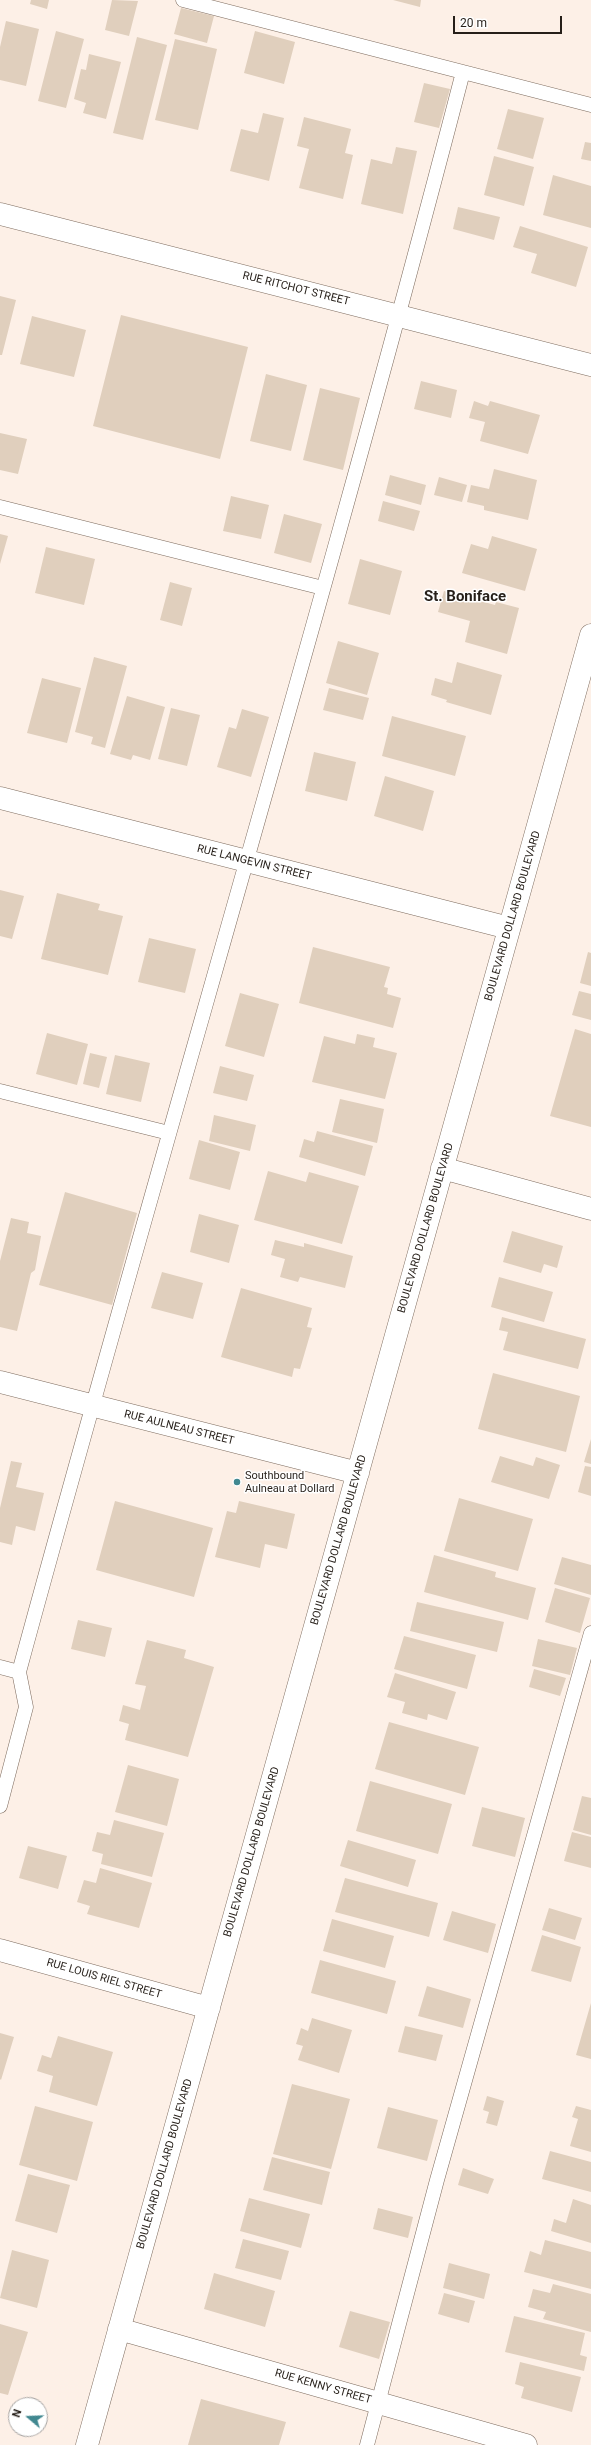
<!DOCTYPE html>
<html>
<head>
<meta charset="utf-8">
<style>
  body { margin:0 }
  #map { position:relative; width:591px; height:2445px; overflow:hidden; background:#fdf0e7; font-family:Roboto,sans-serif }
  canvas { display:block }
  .north { position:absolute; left:8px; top:2397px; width:40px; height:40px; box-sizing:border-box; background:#fff; border:1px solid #a8a5a3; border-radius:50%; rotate:289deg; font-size:11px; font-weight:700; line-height:16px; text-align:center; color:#261f19 }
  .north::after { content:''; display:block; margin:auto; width:14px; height:18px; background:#418890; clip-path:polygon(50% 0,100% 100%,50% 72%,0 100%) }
  .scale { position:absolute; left:453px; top:16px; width:109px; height:18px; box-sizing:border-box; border:2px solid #261f19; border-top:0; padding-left:5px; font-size:12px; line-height:14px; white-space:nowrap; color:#261f19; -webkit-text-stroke:3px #fff; paint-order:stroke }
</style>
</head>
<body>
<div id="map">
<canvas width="591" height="2445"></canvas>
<div class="north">N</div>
<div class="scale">20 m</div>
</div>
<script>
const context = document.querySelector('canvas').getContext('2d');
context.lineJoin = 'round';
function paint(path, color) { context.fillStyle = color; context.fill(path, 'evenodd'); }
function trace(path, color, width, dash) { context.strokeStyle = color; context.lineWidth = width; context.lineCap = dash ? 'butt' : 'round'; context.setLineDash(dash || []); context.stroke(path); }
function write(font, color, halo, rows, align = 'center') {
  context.font = font + ' Roboto,sans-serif'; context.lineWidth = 3; context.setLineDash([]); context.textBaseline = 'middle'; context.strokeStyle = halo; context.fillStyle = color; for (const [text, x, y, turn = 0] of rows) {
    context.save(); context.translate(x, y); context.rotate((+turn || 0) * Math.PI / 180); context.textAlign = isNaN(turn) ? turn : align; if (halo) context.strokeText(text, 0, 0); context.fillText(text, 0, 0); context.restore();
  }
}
paint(new Path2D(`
  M31,0H49L47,9L30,4Z
  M112,0L138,1L129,36L105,30Z
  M393,0H421L420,7Z
  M181,8L214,16L207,43L174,34Z
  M6,21L39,29L26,86L0,80V47Z
  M56,31L84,39L66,108L38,101Z
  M255,31L295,42L284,84L244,73Z
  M137,37L167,45L143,140L113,133Z
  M175,39L217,49L198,130L155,120Z
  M89,54L121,62L106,119L83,113L86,103L74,99L81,69L86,70Z
  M424,83L450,89L439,128L414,122Z
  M508,109L544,118L533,159L497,149Z
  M263,113L284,118L269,181L230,171L241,129L258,133Z
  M304,117L351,129L345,153L353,155L343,199L299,188L309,149L297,146Z
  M585,142L591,143V161L581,159Z
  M396,147L417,151L403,214L361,204L371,159L392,164Z
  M494,156L534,167L524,206L484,195Z
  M553,175L591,186V228L543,215Z
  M458,207L500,217L494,240L453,229Z
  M520,226L588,247L576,287L531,273L537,254L513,247Z
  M0,296L16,300L2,355H0Z
  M121,315L248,347L220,459L93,426Z
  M32,316L86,330L74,377L20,364Z
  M266,374L307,385L291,451L250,441Z
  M421,381L457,390L451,418L414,409Z
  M320,388L360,398L343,470L303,460Z
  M474,401L488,406L490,401L540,415L528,454L480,441L485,422L469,418Z
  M0,433L27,439L18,474L0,470Z
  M494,469L537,480L528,520L484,510V506L467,502L471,485L489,489Z
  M390,475L426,485L421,505L385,495Z
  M439,477L467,485L462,502L434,495Z
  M231,496L269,505L261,539L223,531Z
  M383,501L420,511L414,531L378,521Z
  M284,514L322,524L311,563L274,553Z
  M0,534L8,536L0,564Z
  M492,536L537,549L525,591L462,573L471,544L488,549Z
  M46,547L95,559L84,605L35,593Z
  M360,559L402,571L390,615L348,604Z
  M170,582L192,588L182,626L160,620Z
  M444,591L495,605L496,602L519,608L507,654L465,642L470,621L438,612Z
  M338,641L379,653L367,695L326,683Z
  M94,657L127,666L105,748L91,744L93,737L75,732Z
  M457,662L502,675L491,715L446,702L447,700L431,695L435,678L452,683Z
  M42,678L81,688L67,743L27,733Z
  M329,688L369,698L363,720L323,710Z
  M127,696L165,707L150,760L133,755L131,760L110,754Z
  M171,708L200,715L187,766L158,759Z
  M242,709L269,717L251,777L217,767L229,727L236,729Z
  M392,716L466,736L455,776L382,756Z
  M314,752L356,762L347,801L305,791Z
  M385,776L434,791L423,831L374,816Z
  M0,890L24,896L12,939L0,936Z
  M57,893L100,904L98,910L123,916L108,975L41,959Z
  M149,938L196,949L185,993L138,982Z
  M313,947L390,967L384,987L388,988L387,994L401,998L393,1028L299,1003Z
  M588,952L591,953V986L580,983Z
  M579,991L591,994V1020L572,1015Z
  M240,993L279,1004L264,1057L225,1046Z
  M575,1029L591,1034V1127L550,1116Z
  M47,1033L88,1044L77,1085L36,1074Z
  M357,1034L375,1038L373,1047L397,1053L385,1099L312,1082L324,1036L355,1044Z
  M90,1053L107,1057L99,1088L83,1084Z
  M115,1055L150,1063L141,1102L106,1094Z
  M220,1066L254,1075L247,1101L213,1093Z
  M340,1099L384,1109L377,1143L332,1132Z
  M214,1115L256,1125L250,1151L209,1141Z
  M317,1131L373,1146L365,1176L299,1157L304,1139L314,1142Z
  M199,1140L240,1152L230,1190L189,1179Z
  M268,1171L306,1182L309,1172L359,1186L342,1244L254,1220Z
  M65,1192L137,1213L112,1305L39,1285Z
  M199,1214L239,1225L229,1263L190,1252Z
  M11,1218L29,1222L27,1233L41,1236L35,1270L31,1273L17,1331L0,1327V1261Z
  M512,1231L563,1246L557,1268L544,1264L541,1273L503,1262Z
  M275,1240L304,1247V1243L353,1256L345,1288L300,1277L298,1282L280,1277L285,1259L271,1255Z
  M162,1272L203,1283L193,1319L151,1308Z
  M499,1277L553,1292L544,1322L491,1307Z
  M241,1288L312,1308L307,1327L312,1328L300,1369L294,1368L292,1377L221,1357Z
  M502,1317L586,1339L578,1369L503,1350L508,1332L499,1330Z
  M493,1373L580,1396L566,1452L478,1429Z
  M591,1439V1464L584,1462Z
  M500,1456L533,1466L536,1457L560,1465L549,1499L491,1482Z
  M11,1461L22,1463L16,1487L44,1493L35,1531L16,1526L12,1545L0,1542V1508Z
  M585,1466L591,1467V1496L578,1492Z
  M459,1498L533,1519L518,1571L444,1551Z
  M115,1501L213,1528L194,1597L96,1570Z
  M239,1501L295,1514L287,1549L265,1544L260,1568L215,1557L227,1511L236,1513Z
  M434,1555L496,1572L495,1577L536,1588L528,1620L424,1592Z
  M562,1557L591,1565V1595L554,1584Z
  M555,1588L590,1598L580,1633L545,1622Z
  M417,1602L504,1622L497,1652L410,1631Z
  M78,1620L112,1628L105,1657L71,1649Z
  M404,1636L476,1655L467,1689L394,1669Z
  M538,1639L577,1648L570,1675L532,1666Z
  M147,1640L186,1650L184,1658L214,1667L188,1757L125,1740L129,1724L119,1721L123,1705L140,1710L146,1686L135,1684Z
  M534,1669L566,1678L560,1696L529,1687Z
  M395,1673L456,1692L447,1720L428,1714L427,1720L402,1713L405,1702L387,1697Z
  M389,1722L479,1747L465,1795L375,1769Z
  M128,1765L179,1779L167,1826L115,1812Z
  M370,1781L452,1804L438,1854L356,1831Z
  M582,1796L591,1798V1835L573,1830Z
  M482,1807L525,1818L515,1857L472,1846Z
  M114,1820L164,1833L152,1877L101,1864L103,1854L92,1851L97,1832L110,1835Z
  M572,1832L591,1837V1868L564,1861Z
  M348,1840L416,1860L408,1887L340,1866Z
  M28,1846L67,1856L58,1889L19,1878Z
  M100,1868L152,1883L139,1928L87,1914L90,1906L77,1902L84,1880L96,1883Z
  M345,1878L438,1903L429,1937L335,1912Z
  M549,1908L582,1918L575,1940L542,1930Z
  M452,1911L496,1924L488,1953L443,1940Z
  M332,1919L394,1936L385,1968L323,1951Z
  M542,1935L581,1947L571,1982L531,1971Z
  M320,1960L396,1981L387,2014L311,1993Z
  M427,1986L471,1999L463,2028L418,2016Z
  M591,2003V2059L576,2055Z
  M312,2018L352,2030L339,2073L298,2060L303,2046L296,2044L301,2028L308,2031Z
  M405,2026L443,2035L436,2061L398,2052Z
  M0,2033L14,2037L1,2080L0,2079Z
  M58,2036L113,2052L97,2106L49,2092L53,2076L37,2071L42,2055L51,2058Z
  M292,2084L350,2099L331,2169L273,2154Z
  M487,2096L504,2101L497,2126L486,2123L489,2112L483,2110Z
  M35,2106L93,2122L77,2181L19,2165Z
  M576,2106L591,2110V2152L570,2146L578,2119L572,2117Z
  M388,2107L438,2120L427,2161L377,2148Z
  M550,2151L591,2162V2192L542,2179Z
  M272,2157L330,2172L322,2205L263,2190Z
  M463,2168L494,2179L488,2194L458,2185Z
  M28,2174L70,2185L57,2233L15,2221Z
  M249,2198L310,2214L301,2248L240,2231Z
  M573,2199L591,2205V2243L551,2231L554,2219L566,2223Z
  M378,2208L413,2217L408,2238L373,2229Z
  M243,2239L289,2251L281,2280L235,2268Z
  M545,2240L591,2252V2289L524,2272L530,2251L541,2255Z
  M12,2250L49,2260L37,2308L0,2298Z
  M449,2263L490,2274L484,2299L443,2288Z
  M214,2273L275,2291L265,2327L204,2309Z
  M553,2284L591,2294V2332L543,2319L546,2312L528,2307L533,2289L550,2293Z
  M444,2293L475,2301L469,2323L438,2314Z
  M350,2311L390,2322L379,2359L339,2347Z
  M514,2316L585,2333L580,2355L587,2357L584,2371L505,2352Z
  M0,2324L28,2332L8,2395L0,2393Z
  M520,2362L581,2377L572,2412L521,2398L524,2387L515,2384Z
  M201,2399L286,2422L279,2445H188Z`), '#e0cfbd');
const service = new Path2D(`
  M183,0L591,105
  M0,507L323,588
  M0,1091L169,1133
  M0,1667L19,1672
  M0,1806L26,1707L19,1672C164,1138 324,608 463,72
  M367,2445L437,2180L591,1633`);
const minor = new Path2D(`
  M0,214L591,365
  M0,798L509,928
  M442,1168L591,1209
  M0,1382L358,1473
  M0,1950L209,2008
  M119,2329L526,2445
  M87,2445L591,635`);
trace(service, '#7e6c5f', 15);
trace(minor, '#7e6c5f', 23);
trace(service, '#fff', 14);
trace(minor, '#fff', 22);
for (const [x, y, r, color] of [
  [237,1482,4,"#418890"]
]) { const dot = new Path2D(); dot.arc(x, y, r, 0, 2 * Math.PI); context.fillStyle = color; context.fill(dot); trace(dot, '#fff', 1.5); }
write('11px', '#261f19', '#fff', [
  ["RUE RITCHOT STREET",296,289,14],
  ["RUE LANGEVIN STREET",254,863,14],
  ["BOULEVARD DOLLARD BOULEVARD",513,916,-74],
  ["BOULEVARD DOLLARD BOULEVARD",426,1228,-74],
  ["RUE AULNEAU STREET",179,1428,14],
  ["BOULEVARD DOLLARD BOULEVARD",339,1540,-74],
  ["BOULEVARD DOLLARD BOULEVARD",252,1852,-74],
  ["RUE LOUIS RIEL STREET",104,1979,16],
  ["BOULEVARD DOLLARD BOULEVARD",165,2164,-74],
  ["RUE KENNY STREET",323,2387,16]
]);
write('11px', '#261f19', '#fff', [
  ["Southbound",245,1476],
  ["Aulneau at Dollard",245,1489]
], 'left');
write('bold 15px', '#261f19', '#fff', [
  ["St. Boniface",465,597]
]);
</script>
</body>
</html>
